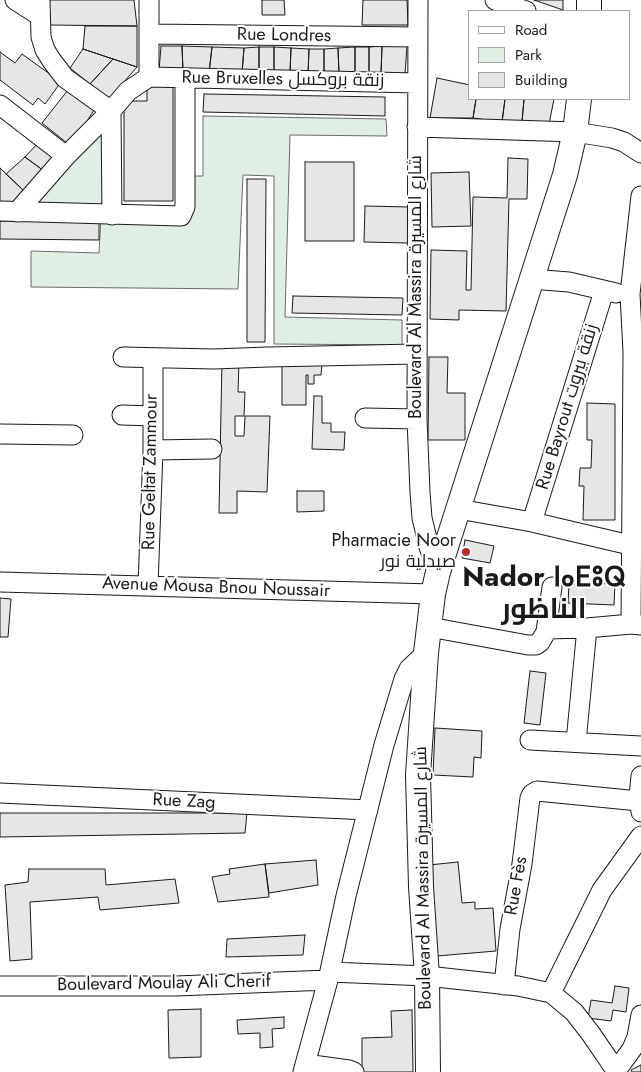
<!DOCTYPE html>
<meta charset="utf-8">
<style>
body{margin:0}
#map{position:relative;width:641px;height:1072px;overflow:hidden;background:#fff;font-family:Jost,sans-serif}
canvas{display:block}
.legend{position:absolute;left:468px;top:10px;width:162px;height:90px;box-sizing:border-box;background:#fff;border:1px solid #a3a3a3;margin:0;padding:6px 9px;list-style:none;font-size:15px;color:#1a1a1a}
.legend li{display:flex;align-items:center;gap:10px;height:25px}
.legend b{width:25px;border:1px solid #a3a3a3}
</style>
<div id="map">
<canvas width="641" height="1072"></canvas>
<ul class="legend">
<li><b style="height:6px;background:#fff"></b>Road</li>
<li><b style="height:14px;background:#e0efe3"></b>Park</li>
<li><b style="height:14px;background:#e6e6e6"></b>Building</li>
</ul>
</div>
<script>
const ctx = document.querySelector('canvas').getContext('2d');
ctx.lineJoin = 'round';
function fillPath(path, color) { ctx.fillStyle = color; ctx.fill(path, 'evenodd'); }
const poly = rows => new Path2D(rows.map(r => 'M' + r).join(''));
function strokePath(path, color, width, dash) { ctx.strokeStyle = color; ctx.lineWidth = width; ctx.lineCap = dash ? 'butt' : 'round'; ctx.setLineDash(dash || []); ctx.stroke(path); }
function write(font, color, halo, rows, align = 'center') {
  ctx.font = font + ' Jost,Cairo,"Noto Sans Tifinagh",sans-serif'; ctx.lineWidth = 4; ctx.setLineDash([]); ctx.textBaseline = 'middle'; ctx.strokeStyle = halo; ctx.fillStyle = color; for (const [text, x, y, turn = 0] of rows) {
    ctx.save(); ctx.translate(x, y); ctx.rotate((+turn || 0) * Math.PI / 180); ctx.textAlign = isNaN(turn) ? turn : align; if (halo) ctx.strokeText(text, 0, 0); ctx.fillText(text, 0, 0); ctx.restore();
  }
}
const green = poly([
 [203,116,386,119,387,136,290,135,285,317,402,320,402,345,274,344,274,176,243,175,238,289,31,287,31,251,99,253,101,218,187,219,188,176,203,176,203,116],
 [110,124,110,205,33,204,110,124]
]);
const building = poly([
 [49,0,134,0,137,26,48,25,49,0],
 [262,0,284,0,285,15,262,15,262,0],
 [363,0,407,0,408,25,362,25,363,0],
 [534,0,563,0,563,10,534,0],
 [85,26,137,26,137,67,83,49,85,26],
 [161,46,182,46,183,71,159,71,161,46],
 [182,46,212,47,209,73,183,71,182,46],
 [382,46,407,46,405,74,381,74,382,46],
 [382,46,381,74,369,74,369,47,382,46],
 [212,47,244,48,242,73,209,73,212,47],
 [259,47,274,47,274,73,259,73,259,47],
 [259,47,259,73,242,73,244,48,259,47],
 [274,47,291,48,290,73,274,73,274,47],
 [355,47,369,47,369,74,355,73,355,47],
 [355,47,355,73,339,74,338,48,355,47],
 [291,48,309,49,308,74,290,73,291,48],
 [338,48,339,74,324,74,324,49,338,48],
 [83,49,113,59,90,84,70,68,83,49],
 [309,49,324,49,324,74,308,74,309,49],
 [0,52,15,63,22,54,61,82,45,104,38,98,33,105,0,80,0,52],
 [113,59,137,67,109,99,90,84,113,59],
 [437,78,470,85,470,99,476,99,473,118,430,118,437,78],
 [147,81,173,81,173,201,124,201,124,101,147,101,147,81],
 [68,90,94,110,82,129,67,143,42,123,68,90],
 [204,94,385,97,385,116,203,112,204,94],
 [476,99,505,99,502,122,473,118,476,99],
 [505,99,524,99,522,122,502,122,505,99],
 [524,99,554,99,549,124,522,122,524,99],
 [41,140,59,153,44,171,25,157,41,140],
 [25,157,44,171,23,190,6,174,25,157],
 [508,158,528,159,527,199,509,199,506,311,459,310,459,320,430,319,431,250,467,251,466,290,471,290,473,197,507,198,508,158],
 [305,162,354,162,354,241,305,241,305,162],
 [0,168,23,190,13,202,0,204,0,168],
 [469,172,471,226,432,227,431,173,469,172],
 [247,179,266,179,265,342,247,342,247,179],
 [365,206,409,207,408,243,364,242,365,206],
 [0,221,99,222,99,240,0,239,0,221],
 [293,296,403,298,402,315,292,313,293,296],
 [429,357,448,357,447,393,465,393,465,440,428,440,429,357],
 [222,361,239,362,238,392,245,392,244,416,235,416,235,436,244,436,245,416,270,416,267,492,237,491,237,513,219,513,222,361],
 [282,364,322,364,321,375,314,375,314,384,308,384,308,375,306,375,306,405,282,405,282,364],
 [314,396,322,396,322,423,331,423,331,432,345,432,344,450,312,449,314,396],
 [587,403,615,404,615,520,583,520,584,486,579,486,580,468,591,468,592,440,587,440,587,403],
 [297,491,324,491,324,511,297,512,297,491],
 [465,540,494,546,490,563,462,558,465,540],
 [586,583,615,584,614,605,568,603,569,584,586,585,586,583],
 [0,598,11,599,8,637,0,637,0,598],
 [530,671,546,673,540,725,524,723,530,671],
 [435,728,482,731,481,758,474,757,473,777,433,775,435,728],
 [0,813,247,813,245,833,0,837,0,813],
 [316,860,318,885,269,893,265,864,316,860],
 [458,862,462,903,475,902,475,909,493,908,496,951,437,956,429,865,458,862],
 [265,864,269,897,218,902,212,877,230,874,229,869,265,864],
 [29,869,105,869,106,885,175,879,179,903,100,910,98,897,30,902,32,959,10,961,5,885,28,882,29,869],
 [305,935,303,955,226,957,227,939,305,935],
 [615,986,629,988,626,1012,613,1010,611,1021,588,1018,591,1000,612,1003,615,986],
 [201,1009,201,1057,169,1058,168,1010,201,1009],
 [412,1010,413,1072,362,1072,362,1038,392,1037,391,1011,412,1010],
 [284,1017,284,1028,272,1029,273,1047,260,1048,260,1033,238,1034,237,1020,284,1017],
 [641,1065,641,1072,632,1072,631,1070,641,1065]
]);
const minor = poly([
 [15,0,40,16],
 [40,0,41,37,45,50,52,61,65,78,111,111,112,215],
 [149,0,149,77],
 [418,0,417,419,420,492,422,518,429,547,438,572],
 [495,0,526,11],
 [149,34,418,37],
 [0,105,66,156],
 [417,127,575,132,612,138,624,142,641,153],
 [641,196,630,294,633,352,631,624,641,625],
 [0,211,181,216,185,207,185,78],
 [17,212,66,156,111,111,128,91,149,77,417,83],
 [531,279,569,282,616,293],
 [123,357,214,359,268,357,417,354],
 [122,415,153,416],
 [365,418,417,419],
 [0,434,73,435],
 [153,450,212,449],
 [458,509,532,522,630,545],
 [532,522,604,291],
 [0,582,433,594],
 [148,586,153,450,153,358],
 [429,627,528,645,536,645,540,642,546,632,552,587],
 [547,629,587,628,631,624],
 [530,740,641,746],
 [576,742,587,628],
 [641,776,639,797,641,812],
 [0,793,368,810],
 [330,972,427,976,518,986,551,993,574,1012,591,1034,617,1072],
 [504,985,510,929,522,864,530,798,532,794,537,791,639,801],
 [0,986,176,986,328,980],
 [551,993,602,890,641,836],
 [305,1064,349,1070,354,1072],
 [616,1071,632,1049,637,1037,641,1015],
 [303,1072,328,980,346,896,384,745,404,679,409,669,426,653]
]);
const major = poly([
 [589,11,589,0],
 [428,1072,427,976,421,887,418,775,426,653,433,594,438,572,565,175,575,132,579,99]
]);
const markers = [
 [466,552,5,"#c62828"]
];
const streetNames = [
 ["Rue Londres",284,36,1],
 ["Rue Bruxelles زنقة بروكسل",283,80,1],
 ["Boulevard Al Massira شارع المسيرة",417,287,-90],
 ["Rue Bayrout زنقة بيروت",568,407,-73],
 ["Rue Geltat Zammour",151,472,-89],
 ["Avenue Mousa Bnou Noussair",216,588,2],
 ["Rue Zag",184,802,3],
 ["Boulevard Al Massira شارع المسيرة",424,878,-91],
 ["Rue Fès",517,886,-80],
 ["Boulevard Moulay Ali Cherif",164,984,-1]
];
const poiNames = [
 ["Pharmacie Noor",456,542],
 ["صيدلية نور",456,563]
];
const townNames = [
 ["Nador ⵏⴰⴹⵓⵕ",544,579],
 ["الناظور",544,611]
];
fillPath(green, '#e0efe3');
strokePath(green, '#6a6a6a', 1);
fillPath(building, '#e6e6e6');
strokePath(building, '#1a1a1a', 1);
strokePath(minor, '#1a1a1a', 21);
strokePath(major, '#1a1a1a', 26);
strokePath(minor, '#fff', 19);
strokePath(major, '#fff', 24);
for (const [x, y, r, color] of markers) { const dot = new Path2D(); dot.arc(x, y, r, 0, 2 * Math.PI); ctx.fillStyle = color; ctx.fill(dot); strokePath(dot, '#fff', 2); }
write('18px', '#1a1a1a', '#fff', streetNames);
write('18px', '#1a1a1a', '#fff', poiNames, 'right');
write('bold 28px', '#1a1a1a', '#fff', townNames);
</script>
